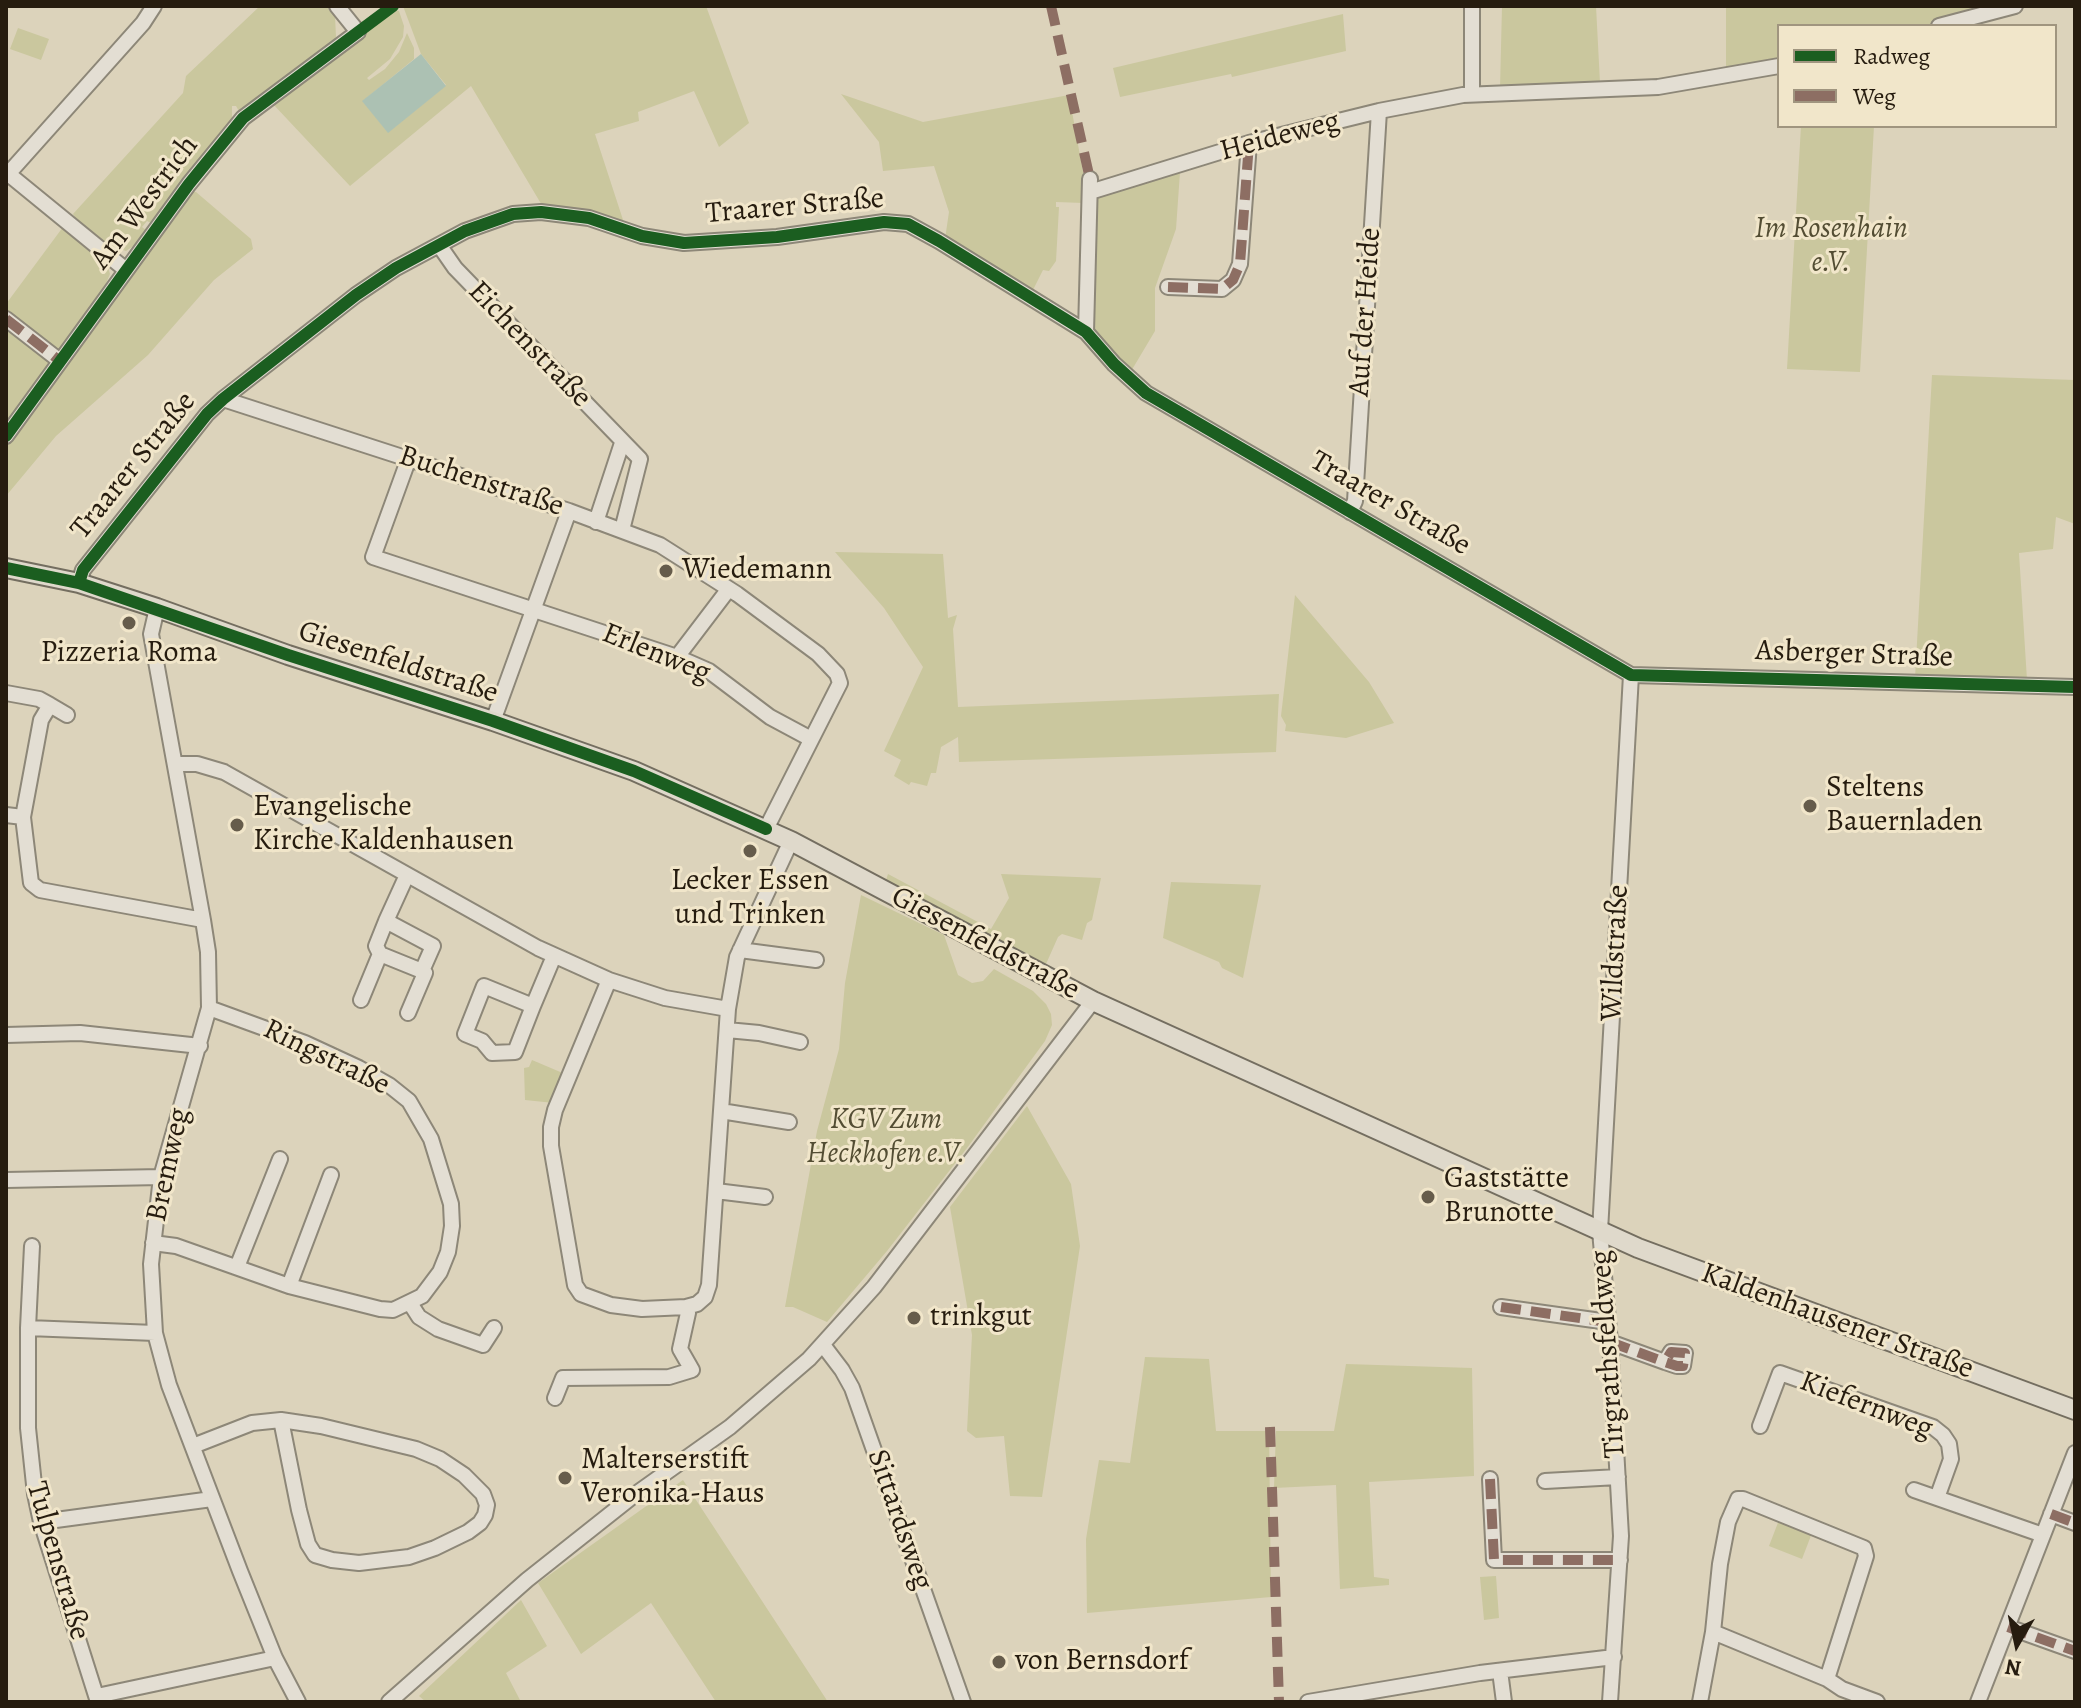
<!DOCTYPE html>
<meta charset="utf-8">
<style>
body{margin:0}
#map{position:relative;width:2081px;height:1708px;overflow:hidden;background:#dcd3bb;font-family:Alegreya,serif}
canvas{display:block}
.frame{position:absolute;inset:0;border:8px solid #261c0f;pointer-events:none}
.legend{position:absolute;left:1777px;top:24px;width:280px;height:104px;box-sizing:border-box;background:#f1e6ca;border:2px solid #a0957f;margin:0;padding:10px 14px;list-style:none;font-size:24px;color:#261c0f}
.legend li{display:flex;align-items:center;gap:16px;height:40px}
.legend b{width:40px;border:2px solid #a0957f}
.north{position:absolute;left:1977px;top:1604px;width:80px;height:80px;-webkit-text-stroke:6px #f1e6ca;paint-order:stroke;rotate:189deg;font-size:22px;font-weight:700;line-height:32px;text-align:center;color:#261c0f}
.north::after{content:'';display:block;margin:auto;width:28px;height:36px;background:#261c0f;clip-path:polygon(50% 0,100% 100%,50% 72%,0 100%)}
</style>
<div id="map">
<canvas width="2081" height="1708"></canvas>
<div class="frame"></div>
<ul class="legend">
<li><b style="height:10px;background:#1b5e20"></b>Radweg</li>
<li><b style="height:10px;background:#8d6e63"></b>Weg</li>
</ul>
<div class="north">N</div>
</div>
<script>
const ctx = document.querySelector('canvas').getContext('2d');
ctx.lineJoin = 'round';
function fillPath(path, color) { ctx.fillStyle = color; ctx.fill(path, 'evenodd'); }
const poly = rows => new Path2D(rows.map(r => 'M' + r).join(''));
function strokePath(path, color, width, dash) { ctx.strokeStyle = color; ctx.lineWidth = width; ctx.lineCap = dash ? 'butt' : 'round'; ctx.setLineDash(dash || []); ctx.stroke(path); }
function write(font, color, halo, rows, align = 'center') {
  ctx.font = font + ' Alegreya,serif'; ctx.lineWidth = 6; ctx.setLineDash([]); ctx.textBaseline = 'middle'; ctx.strokeStyle = halo; ctx.fillStyle = color; for (const [text, x, y, turn = 0] of rows) {
    ctx.save(); ctx.translate(x, y); ctx.rotate((+turn || 0) * Math.PI / 180); ctx.textAlign = isNaN(turn) ? turn : align; if (halo) ctx.strokeText(text, 0, 0); ctx.fillText(text, 0, 0); ctx.restore();
  }
}
const green = poly([
 [260,6,326,6,335,16,336,37,328,47,311,57,245,111,240,113,236,106,232,106,232,120,153,224,147,221,142,227,147,231,138,243,126,251,106,244,79,223,73,214,183,93,186,76],
 [403,6,706,6,749,123,719,147,694,91,638,112,639,121,595,134,625,226,543,207,471,86,350,186,272,103,395,10,399,11,404,26,403,37,390,59,367,78,369,80,385,69,399,52,407,33,414,48,414,59,363,101,388,132,446,85,421,54],
 [1502,6,1596,6,1600,83,1500,89],
 [1726,6,1991,6,1992,9,1924,26,1779,26,1779,63,1726,73],
 [1343,14,1346,51,1232,77,1231,74,1120,97,1113,68],
 [18,28,49,39,41,60,10,49],
 [841,94,923,122,1069,95,1083,172,1084,203,1056,202,1056,207,1059,207,1056,261,1049,271,1043,270,1032,292,945,239,949,212,934,166,883,171,879,142],
 [1801,126,1874,126,1860,372,1787,369],
 [1180,172,1176,229,1155,288,1155,331,1130,373,1091,325,1097,199,1105,193],
 [192,192,196,192,251,239,253,249,214,280,148,355,56,436,6,496,6,443],
 [63,227,106,261,110,274,104,288,57,352,6,312,6,304],
 [6,328,51,362,6,423],
 [1932,375,2075,380,2075,524,2056,517,2053,549,2019,553,2027,680,1915,678],
 [835,552,943,554,948,618,957,615,953,629,958,707,1279,694,1276,752,959,762,958,737,941,747,936,773,931,773,927,786,911,782,909,785,894,776,901,760,884,751,923,667,884,608],
 [1295,595,1369,682,1394,723,1346,738,1285,731,1286,725,1281,716],
 [888,874,991,929,1009,898,1001,874,1101,878,1092,920,1087,923,1082,940,1062,934,1058,937,1046,964,886,880],
 [1171,882,1261,885,1243,978,1222,968,1219,962,1163,938],
 [861,895,944,935,958,975,972,983,983,981,994,969,1033,991,1046,1004,1051,1014,1052,1025,1045,1041,967,1148,887,1251,827,1322,793,1307,785,1307,817,1131,839,1049,845,983],
 [532,1060,565,1074,554,1103,525,1100,524,1068,529,1067],
 [1027,1106,1071,1184,1080,1246,1042,1497,1010,1496,1004,1436,976,1438,967,1431,972,1335,950,1207],
 [1145,1357,1209,1359,1216,1431,1269,1431,1271,1597,1087,1613,1086,1539,1099,1460,1130,1463],
 [1346,1364,1472,1368,1474,1476,1369,1482,1374,1577,1389,1579,1389,1585,1340,1589,1336,1485,1274,1488,1276,1431,1334,1431],
 [683,1480,828,1702,716,1702,651,1603,581,1654,538,1583],
 [1779,1520,1812,1533,1802,1559,1769,1546],
 [1496,1576,1499,1618,1484,1620,1480,1577],
 [521,1600,547,1646,506,1673,521,1702,426,1702,419,1696]
]);
const water = poly([
 [421,54,446,86,388,133,362,101]
]);
const minor = poly([
 [1472,6,1472,94],
 [1939,26,2015,6],
 [6,172,126,270],
 [8,174,143,23,154,6],
 [1090,192,1249,143,1379,111,1463,95,1658,87,1779,66],
 [439,245,455,268,640,459,622,530],
 [1168,287,1222,289,1233,280,1240,264,1249,143],
 [6,319,60,361],
 [1086,332,1090,179],
 [223,399,569,511,660,545,737,594,818,654,837,674,840,683,766,829],
 [6,436,189,184,243,118,358,32,337,6],
 [409,458,373,557,677,657,709,671,770,717,811,739],
 [1350,512,1355,501,1379,111],
 [596,522,622,443],
 [79,583,83,570,207,414,223,399,356,295,396,268,465,231,513,214,541,212,589,218,642,236,684,243,777,237,884,222,908,224,939,241,1086,332,1114,364,1146,393,1631,675,2075,687],
 [157,608,151,634,203,920,208,952,209,1008,161,1177,151,1264,155,1333,169,1385,240,1571,275,1658,298,1702],
 [677,657,728,590],
 [6,693,39,699,50,705,41,720,23,817,31,883,40,890,203,920],
 [50,705,67,715],
 [493,721,569,511],
 [175,764,197,764,224,772,538,948,609,980,665,998,728,1009],
 [6,815,23,817],
 [740,950,816,960],
 [380,954,376,946,386,921],
 [609,980,555,1110,551,1127,551,1146,575,1285,581,1294,611,1305,642,1309,686,1307,697,1304,705,1297,709,1285,728,1009,737,957,791,841],
 [361,1000,380,954,422,971,433,946,386,921,407,875],
 [533,1006,515,1052,492,1053,482,1041,465,1034,484,986,533,1006,554,956],
 [408,1013,425,973,422,971],
 [727,1030,759,1033,800,1042],
 [6,1035,80,1033,200,1046],
 [721,1111,789,1122],
 [6,1180,161,1177],
 [716,1191,765,1197],
 [153,1243,176,1246,289,1286,380,1309,393,1310,422,1296,440,1272,448,1252,452,1226,451,1204,431,1139,409,1101,389,1085,359,1068,305,1043,209,1008],
 [237,1267,280,1159],
 [289,1286,331,1175],
 [410,1303,419,1317,438,1329,483,1345,494,1328],
 [1501,1307,1608,1322],
 [28,1328,32,1246],
 [1610,1342,1665,1362,1677,1366,1683,1366,1685,1353,1671,1352,1665,1362],
 [823,1345,842,1370,852,1388,963,1702],
 [555,1398,563,1378,669,1377,692,1370,680,1349,688,1313,686,1307],
 [1760,1426,1780,1373,1933,1427,1943,1435,1949,1444,1951,1459,1937,1498],
 [193,1446,252,1423,281,1420,321,1426,416,1449,440,1459,464,1475,483,1494,487,1505,485,1515,480,1523,468,1532,435,1548,409,1557,359,1563,332,1560,315,1555,308,1544,299,1510,281,1420],
 [1490,1479,1494,1560,1620,1560],
 [1545,1481,1618,1477],
 [1914,1490,2043,1535],
 [2051,1514,2075,1523],
 [41,1522,212,1499],
 [2008,1627,2075,1651],
 [1713,1632,1827,1679,1842,1689,1877,1702],
 [1500,1671,1504,1702],
 [97,1696,275,1658],
 [98,1702,41,1522,35,1494,28,1428,28,1328,155,1333],
 [389,1702,527,1580,633,1496,730,1427,809,1359,874,1287,1093,1001],
 [1308,1702,1480,1673,1614,1657],
 [1610,1702,1621,1536,1610,1342,1600,1231,1631,675],
 [1700,1702,1713,1632,1720,1564,1728,1522,1738,1499,1743,1499,1864,1548,1866,1556,1827,1679],
 [1978,1702,2075,1453]
]);
const major = poly([
 [6,568,79,583,157,608,288,655,493,721,634,771,791,841,1093,1001,1638,1248,2075,1410]
]);
const quiet = poly([
 [1051,6,1090,179],
 [1168,287,1222,289,1233,280,1240,264,1249,143],
 [6,319,60,361],
 [1501,1307,1608,1322],
 [1610,1342,1665,1362,1677,1366,1683,1366,1685,1353,1671,1352,1665,1362],
 [1270,1427,1279,1702],
 [1490,1479,1494,1560,1620,1560],
 [2051,1514,2075,1523],
 [2008,1627,2075,1651]
]);
const cycleway = poly([
 [6,436,189,184,243,118,393,6],
 [6,568,79,583,288,655,493,721,634,771,766,829],
 [79,583,83,570,207,414,223,399,356,295,396,268,465,231,513,214,541,212,589,218,642,236,684,243,777,237,884,222,908,224,939,241,1086,332,1114,364,1146,393,1631,675,2075,687]
]);
const markers = [
 [666,571,8,"#665c4b"],
 [129,623,8,"#665c4b"],
 [1810,806,8,"#665c4b"],
 [237,825,8,"#665c4b"],
 [750,851,8,"#665c4b"],
 [1428,1197,8,"#665c4b"],
 [914,1318,8,"#665c4b"],
 [565,1478,8,"#665c4b"],
 [999,1662,8,"#665c4b"]
];
const streetNames = [
 ["Heideweg",1280,137,-15],
 ["Am Westrich",145,203,-53],
 ["Traarer Straße",795,207,-5],
 ["Auf der Heide",1366,312,-86],
 ["Eichenstraße",529,345,46],
 ["Traarer Straße",134,466,-51],
 ["Buchenstraße",481,482,18],
 ["Traarer Straße",1390,504,30],
 ["Erlenweg",656,654,22],
 ["Asberger Straße",1854,655,2],
 ["Giesenfeldstraße",398,663,18],
 ["Giesenfeldstraße",985,944,28],
 ["Wildstraße",1616,953,-87],
 ["Ringstraße",326,1058,26],
 ["Bremweg",169,1165,-78],
 ["Kaldenhausener Straße",1837,1322,20],
 ["Tirgrathsfeldweg",1609,1354,-94],
 ["Kiefernweg",1866,1406,21],
 ["Sittardsweg",899,1520,71],
 ["Tulpenstraße",57,1561,74]
];
const parkNames = [
 ["Im Rosenhain",1831,230],
 ["e.V.",1831,264],
 ["KGV Zum",886,1121],
 ["Heckhofen e.V.",886,1155]
];
const poiNames = [
 ["Wiedemann",682,571],
 ["Pizzeria Roma",129,654,"center"],
 ["Steltens",1826,789],
 ["Bauernladen",1826,823],
 ["Evangelische",253,808],
 ["Kirche Kaldenhausen",253,842],
 ["Lecker Essen",750,882,"center"],
 ["und Trinken",750,916,"center"],
 ["Gaststätte",1444,1180],
 ["Brunotte",1444,1214],
 ["trinkgut",930,1318],
 ["Malterserstift",581,1461],
 ["Veronika-Haus",581,1495],
 ["von Bernsdorf",1015,1662]
];
fillPath(green, '#cac79e');
fillPath(water, '#acc1b3');
strokePath(minor, '#8d8778', 18);
strokePath(major, '#746e60', 22);
strokePath(minor, '#e3ded3', 14);
strokePath(major, '#dfd9cb', 18);
strokePath(quiet, '#8d6e63', 10, [20, 10]);
strokePath(cycleway, '#1b5e20', 12);
for (const [x, y, r, color] of markers) { const dot = new Path2D(); dot.arc(x, y, r, 0, 2 * Math.PI); ctx.fillStyle = color; ctx.fill(dot); strokePath(dot, '#f1e6ca', 3); }
write('30px', '#261c0f', '#f1e6ca', streetNames);
write('italic 30px', '#534d33', '#f1e6ca', parkNames);
write('30px', '#261c0f', '#f1e6ca', poiNames, 'left');
</script>
